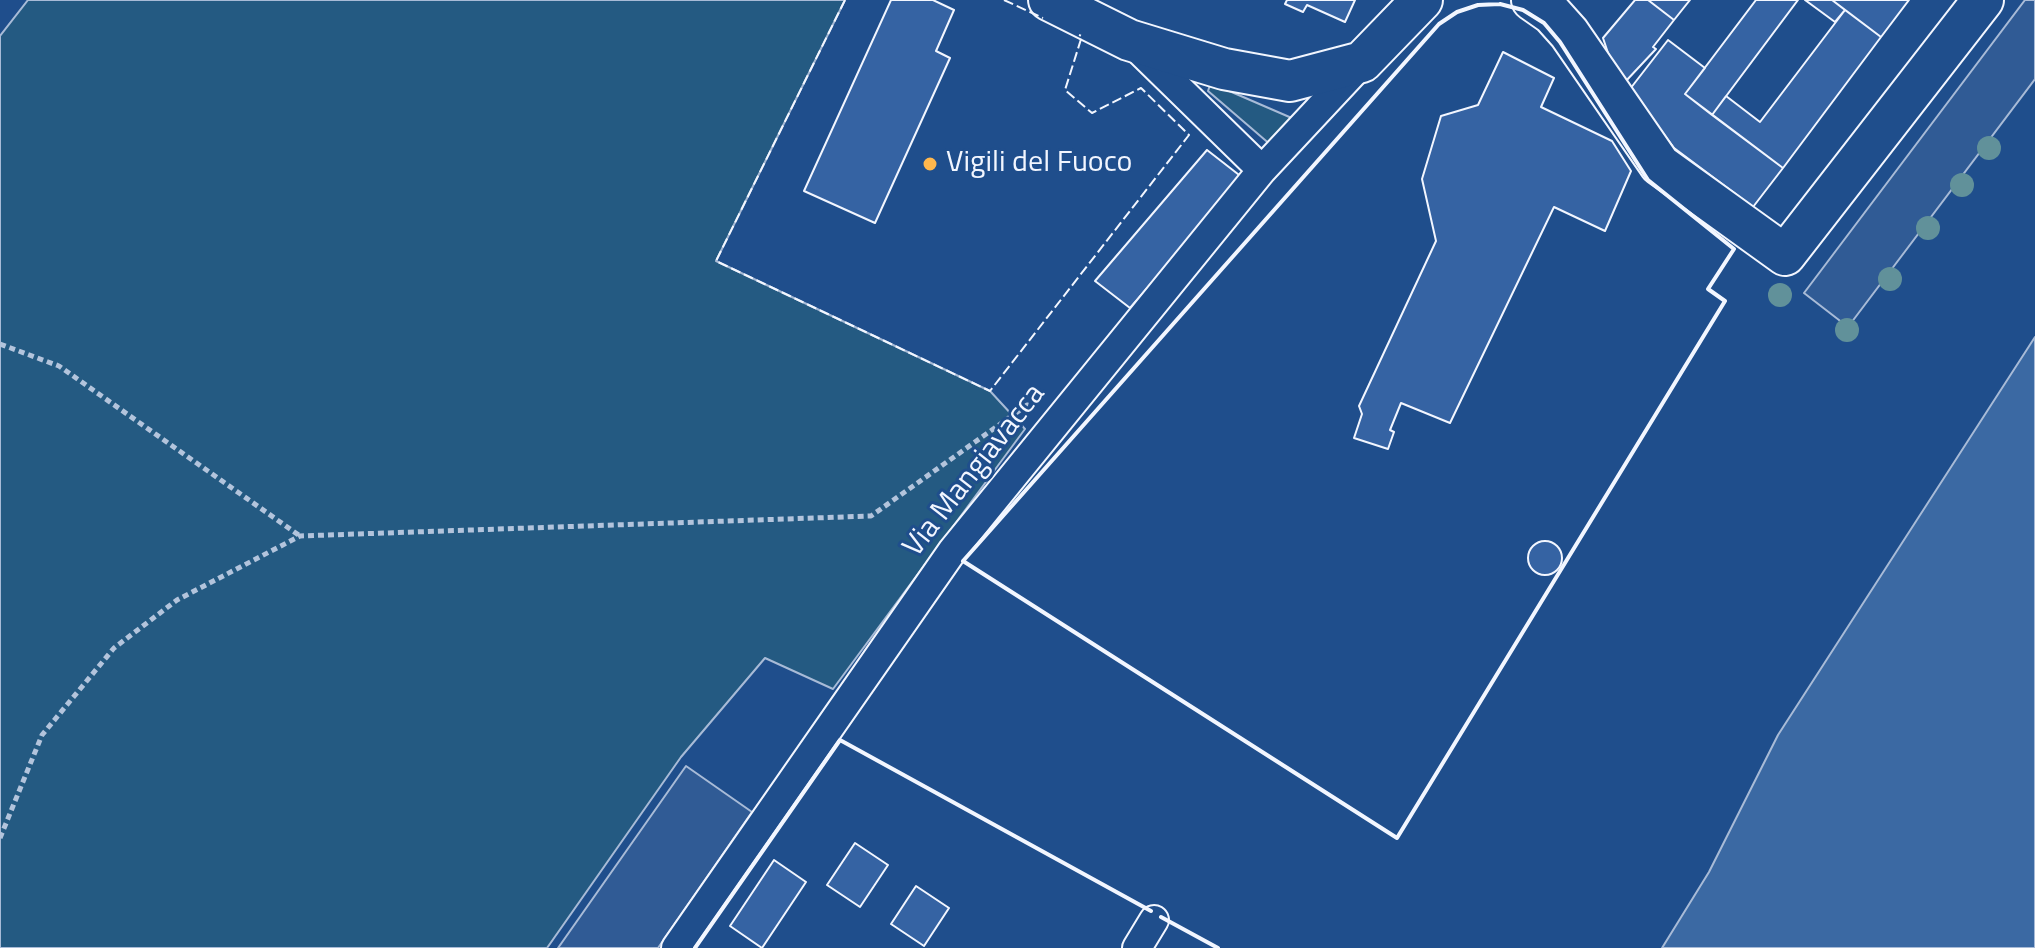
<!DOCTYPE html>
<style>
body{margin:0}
canvas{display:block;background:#1f4e8c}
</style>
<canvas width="2035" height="948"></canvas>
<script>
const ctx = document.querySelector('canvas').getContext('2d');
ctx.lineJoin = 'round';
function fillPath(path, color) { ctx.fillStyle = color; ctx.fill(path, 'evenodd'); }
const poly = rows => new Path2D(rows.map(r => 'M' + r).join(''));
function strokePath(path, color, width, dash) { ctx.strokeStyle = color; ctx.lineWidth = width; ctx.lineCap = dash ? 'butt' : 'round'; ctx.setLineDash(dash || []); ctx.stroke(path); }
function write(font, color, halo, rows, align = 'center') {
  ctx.font = font + ' "Titillium Web",sans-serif'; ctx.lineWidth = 6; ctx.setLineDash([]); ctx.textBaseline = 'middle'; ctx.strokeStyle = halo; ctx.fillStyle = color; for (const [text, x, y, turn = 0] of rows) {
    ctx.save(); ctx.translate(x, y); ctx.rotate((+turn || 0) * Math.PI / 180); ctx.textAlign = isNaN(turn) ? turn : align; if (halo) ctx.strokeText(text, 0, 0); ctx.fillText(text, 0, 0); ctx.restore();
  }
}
const green = poly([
 [28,0,845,0,716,261,990,391,1025,429,833,689,765,658,681,757,547,948,0,948,0,36,28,0],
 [1210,85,1220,87,1294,119,1272,146,1208,91,1210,85]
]);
const parking = poly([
 [2025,0,2035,0,2035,79,1848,327,1804,293,2025,0],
 [686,766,752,812,658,948,558,948,686,766]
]);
const water = poly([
 [2035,337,2035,948,1662,948,1709,872,1778,735,2035,337]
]);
const building = poly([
 [891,0,933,0,954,10,936,51,950,58,875,223,804,191,891,0],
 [1287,0,1355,0,1345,22,1307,5,1303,12,1285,4,1287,0],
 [1635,0,1648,0,1674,20,1653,47,1656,49,1625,82,1610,59,1603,38,1635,0],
 [1648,0,1690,0,1674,20,1648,0],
 [1756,0,1798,0,1712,115,1685,94,1756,0],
 [1805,0,1832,0,1845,10,1835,22,1805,0],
 [1832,0,1909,0,1881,37,1832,0],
 [1845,10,1881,37,1783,168,1712,115,1726,96,1760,122,1845,10],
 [1668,40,1705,68,1685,94,1783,168,1753,207,1674,148,1630,89,1668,40],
 [1503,52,1554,78,1541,107,1612,141,1631,171,1605,231,1554,207,1450,423,1401,403,1390,430,1394,432,1388,449,1354,438,1362,414,1359,406,1436,241,1422,179,1441,116,1478,105,1503,52],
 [1207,150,1243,178,1130,308,1095,281,1207,150],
 '1528 558a17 17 0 1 1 34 0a17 17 0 1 1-34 0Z',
 [855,843,888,865,860,907,827,885,855,843],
 [774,860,806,882,762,948,730,926,774,860],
 [916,886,949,908,924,946,891,924,916,886]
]);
const path = poly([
 [0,344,59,366,300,536],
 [0,838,42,735,114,648,177,600,300,536,871,516,1027,405,1035,407]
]);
const street = poly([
 [1132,43,1262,170],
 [676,948,953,550,1262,170,1362,63],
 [1137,948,1154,920]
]);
const secondary = poly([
 [1049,0,1129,40,1224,69,1290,81,1362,62,1422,0],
 [1532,0,1552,14,1569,33,1660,165,1785,255,1983,0]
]);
const fence = poly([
 [845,0,716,261,990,391,1189,135,1141,88,1092,113,1065,90,1082,36,1079,35],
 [1004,0,1043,18]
]);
const wall = poly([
 [1500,4,1523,10,1544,23,1560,42,1648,180,1734,249,1708,289,1725,301,1397,838,963,561,1439,24,1457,12,1478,5,1500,4],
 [1161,917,1218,948],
 [695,948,840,740,1151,911]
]);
const trees = [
 [1989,148],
 [1962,185],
 [1928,228],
 [1890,279],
 [1780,295],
 [1847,330]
];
const markers = [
 [930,164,8,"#ffb74d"]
];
const poiNames = [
 ["Vigili del Fuoco",946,164]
];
const streetNames = [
 ["Via Mangiavacca",975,471,-52]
];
fillPath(green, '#245a82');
strokePath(green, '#a8bbd7', 2);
fillPath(parking, '#305b95');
strokePath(parking, '#a8bbd7', 2);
fillPath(water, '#3b69a3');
strokePath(water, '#a8bbd7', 2);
fillPath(building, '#3563a3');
strokePath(building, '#f2f6ff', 2);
strokePath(street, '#f2f6ff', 32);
strokePath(secondary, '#f2f6ff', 44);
strokePath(path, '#b3c4dc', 5, [6, 4]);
strokePath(street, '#1f4e8c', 28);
strokePath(secondary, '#1f4e8c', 40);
strokePath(fence, '#f2f6ff', 2, [10, 4]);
strokePath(wall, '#f2f6ff', 4);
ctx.fillStyle = '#61919a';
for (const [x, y] of trees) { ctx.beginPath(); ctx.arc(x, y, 12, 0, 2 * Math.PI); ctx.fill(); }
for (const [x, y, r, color] of markers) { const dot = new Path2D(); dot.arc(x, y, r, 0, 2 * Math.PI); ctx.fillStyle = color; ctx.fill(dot); strokePath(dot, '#1f4e8c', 3); }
write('30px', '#f2f6ff', '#1f4e8c', poiNames, 'left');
write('30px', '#f2f6ff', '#1f4e8c', streetNames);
</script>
